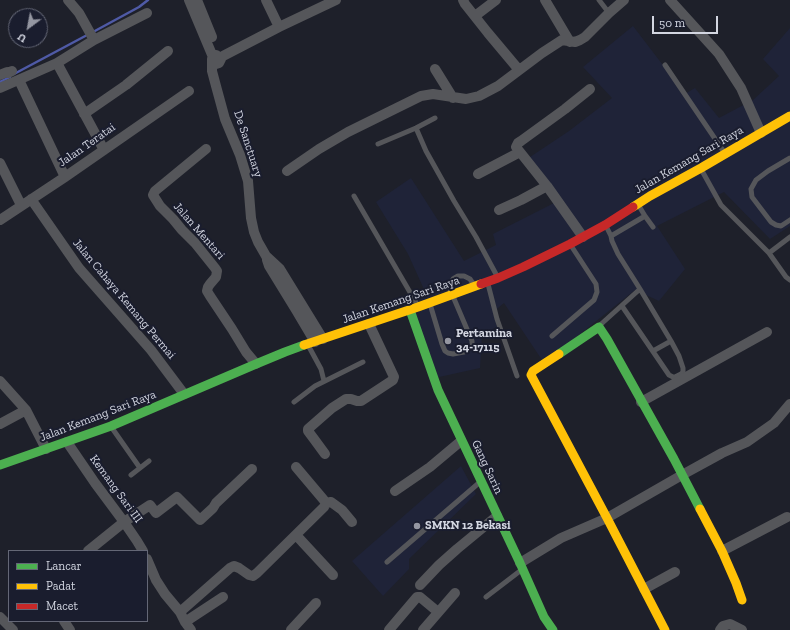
<!DOCTYPE html>
<style>
body{margin:0}
#map{position:relative;width:790px;height:630px;overflow:hidden;background:#1e202a;font-family:"Zilla Slab",serif}
canvas{display:block}
.legend{position:absolute;left:8px;top:550px;width:140px;height:72px;box-sizing:border-box;background:#1a1d2e;border:1px solid #646776;margin:0;padding:5px 7px;list-style:none;font-size:12px;color:#d3d6e1}
.legend li{display:flex;align-items:center;gap:8px;height:20px}
.legend b{width:20px;border:1px solid #646776}
.north{position:absolute;left:8px;top:8px;width:40px;height:40px;box-sizing:border-box;background:#1a1d2e;border:1px solid #646776;border-radius:50%;rotate:212deg;font-size:11px;font-weight:700;line-height:16px;text-align:center;color:#d3d6e1}
.north::after{content:'';display:block;margin:auto;width:14px;height:18px;background:#9496a1;clip-path:polygon(50% 0,100% 100%,50% 72%,0 100%)}
.scale{position:absolute;left:652px;top:16px;width:66px;height:18px;box-sizing:border-box;border:2px solid #d3d6e1;border-top:0;padding-left:5px;font-size:12px;line-height:14px;white-space:nowrap;color:#d3d6e1;-webkit-text-stroke:3px #1a1d2e;paint-order:stroke}
</style>
<div id="map">
<canvas width="790" height="630"></canvas>
<ul class="legend">
<li><b style="height:5px;background:#4caf50"></b>Lancar</li>
<li><b style="height:5px;background:#ffc107"></b>Padat</li>
<li><b style="height:5px;background:#c62828"></b>Macet</li>
</ul>
<div class="north">U</div>
<div class="scale">50 m</div>
</div>
<script>
const ctx = document.querySelector('canvas').getContext('2d');
ctx.lineJoin = 'round';
function fillPath(path, color) { ctx.fillStyle = color; ctx.fill(path, 'evenodd'); }
const poly = rows => new Path2D(rows.map(r => 'M' + r).join(''));
function strokePath(path, color, width, dash) { ctx.strokeStyle = color; ctx.lineWidth = width; ctx.lineCap = dash ? 'butt' : 'round'; ctx.setLineDash(dash || []); ctx.stroke(path); }
function write(font, color, halo, rows, align = 'center') {
  ctx.font = font + ' "Zilla Slab",serif'; ctx.lineWidth = 4; ctx.setLineDash([]); ctx.textBaseline = 'middle'; ctx.strokeStyle = halo; ctx.fillStyle = color; for (const [text, x, y, turn = 0] of rows) {
    ctx.save(); ctx.translate(x, y); ctx.rotate((+turn || 0) * Math.PI / 180); ctx.textAlign = isNaN(turn) ? turn : align; if (halo) ctx.strokeText(text, 0, 0); ctx.fillText(text, 0, 0); ctx.restore();
  }
}
const built = poly([
 [633,26,685,94,695,88,719,118,753,100,779,76,763,59,790,28,790,226,770,239,724,192,657,226,685,269,659,301,635,290,544,363,504,303,493,312,497,327,482,334,480,368,430,379,403,304,427,296,408,254,376,202,411,178,464,261,496,245,493,234,556,202,527,159,569,131,612,98,583,67],
 [461,466,476,494,409,559,409,569,383,596,352,561]
]);
const stream = poly([
 [93,32,139,7,148,0],
 [14,74,89,34],
 [0,82,10,77]
]);
const lane = poly([
 [599,0,609,13],
 [665,65,724,152],
 [416,128,426,151,454,201,476,237,497,276],
 [378,144,416,128,435,118],
 [790,158,768,171,756,180,751,189,752,197,771,222,776,225,781,226,790,220],
 [701,169,721,205,769,253,786,277,790,280],
 [354,196,418,306],
 [645,216,653,227],
 [611,236,645,216,639,206],
 [769,253,790,237],
 [488,284,497,319,517,376],
 [430,304,442,344,445,351,448,353,453,354,464,352,469,349,472,346,472,341,452,294,450,289,450,285,453,279,458,276,464,276,470,279,474,285],
 [622,306,669,375,673,377,675,377,681,374,683,372,683,368,679,356,671,341,640,289],
 [599,326,640,289,618,254,612,241,611,236,606,226],
 [552,336,594,300,597,292,596,284,570,244],
 [308,345,321,369,324,381],
 [653,351,671,341],
 [294,402,315,386,363,362],
 [112,428,140,468],
 [131,475,149,461],
 [387,562,480,482],
 [486,597,520,571]
]);
const street = poly([
 [68,0,79,13,94,40],
 [189,0,213,57],
 [197,0,212,37],
 [266,0,279,27],
 [463,0,465,4,488,33,519,70],
 [545,0,570,42],
 [670,0,719,54,741,88,761,133],
 [475,16,496,0],
 [219,57,223,56,279,27,336,0],
 [213,62,216,64,219,63,221,59,219,57,216,55,213,57,212,59,212,71,216,86,225,119,240,155,248,181,251,218,254,232,258,242,266,256,280,269,323,339],
 [57,63,104,150],
 [435,69,453,98],
 [0,75,7,72,8,73,12,71],
 [19,80,65,177],
 [0,88,57,63,94,40,147,13],
 [84,114,126,85,168,51],
 [206,149,155,191,153,195,160,206,173,219,182,230,195,243,215,268,217,271,216,277,210,284,208,287,207,291,210,296,232,329,246,352,256,364],
 [0,163,21,205],
 [287,171,319,149,348,132,421,96,433,94,466,99,479,96,498,86,542,53,562,40,575,42,580,40,585,37,609,13,624,0],
 [478,174,520,152],
 [31,199,79,268,151,350,184,394],
 [499,210,521,200,547,186],
 [0,220,65,177,189,91],
 [583,237,547,186,520,152,516,147,518,143,521,141,565,109,590,89],
 [267,260,269,266,296,310,315,342],
 [0,381,26,410,46,449],
 [641,402,767,332],
 [0,424,26,410],
 [67,442,95,483,124,522,137,541,143,551],
 [325,454,314,439,308,431,308,429,332,408,346,399,351,399,357,401,361,401,393,380,394,377,369,324],
 [395,491,430,467,461,441],
 [326,503,331,502,342,510,352,522],
 [296,535,333,575],
 [88,551,124,522,150,505,156,513,177,497,200,520,213,508,216,503,252,469],
 [722,551,787,517],
 [147,559,156,580,165,594,180,612,185,622,191,630],
 [520,563,561,538,607,518,682,475,722,453,747,442,774,423,790,404],
 [420,585,439,565,457,549,497,516],
 [644,589,675,572],
 [180,612,230,568,234,566,239,568,249,575,253,576,257,573,324,507,326,503,323,499,296,467],
 [0,617,13,630],
 [64,621,70,630],
 [185,622,223,597],
 [291,630,316,603],
 [389,630,417,597,420,597,438,612],
 [423,630,455,593],
 [720,630,723,626,730,624,742,630]
]);
const fast = poly([
 [410,310,438,390,520,563,544,617,553,630],
 [559,354,599,327,607,339,674,459,700,509],
 [0,465,111,426,256,364,285,352,304,345]
]);
const slow = poly([
 [633,207,650,196,701,168,790,116],
 [304,345,418,307,481,284],
 [559,354,533,371,531,375,607,518,665,630],
 [700,509,722,551,736,583,742,600]
]);
const jam = poly([
 [481,284,498,278,523,267,570,244,605,225,633,207]
]);
const markers = [
 [448,341,4,"#9496a1"],
 [417,526,4,"#9496a1"]
];
const streetNames = [
 ["De Sanctuary",248,144,72],
 ["Jalan Teratai",87,145,-35],
 ["Jalan Kemang Sari Raya",689,160,-30],
 ["Jalan Mentari",199,231,49],
 ["Jalan Cahaya Kemang Permai",124,299,50],
 ["Jalan Kemang Sari Raya",401,300,-19],
 ["Jalan Kemang Sari Raya",98,416,-21],
 ["Gang Sarin",487,467,65],
 ["Kemang Sari III",116,489,54]
];
const poiNames = [
 ["Pertamina",456,334],
 ["34-17115",456,348],
 ["SMKN 12 Bekasi",425,526]
];
fillPath(built, '#1f2338');
strokePath(stream, '#4f5aa6', 2.5);
strokePath(lane, '#55565a', 5);
strokePath(street, '#55565a', 10);
strokePath(fast, '#4caf50', 9);
strokePath(slow, '#ffc107', 9);
strokePath(jam, '#c62828', 9);
for (const [x, y, r, color] of markers) { const dot = new Path2D(); dot.arc(x, y, r, 0, 2 * Math.PI); ctx.fillStyle = color; ctx.fill(dot); strokePath(dot, '#1a1d2e', 1.5); }
write('12px', '#d3d6e1', '#1a1d2e', streetNames);
write('bold 12px', '#d3d6e1', '#1a1d2e', poiNames, 'left');
</script>
